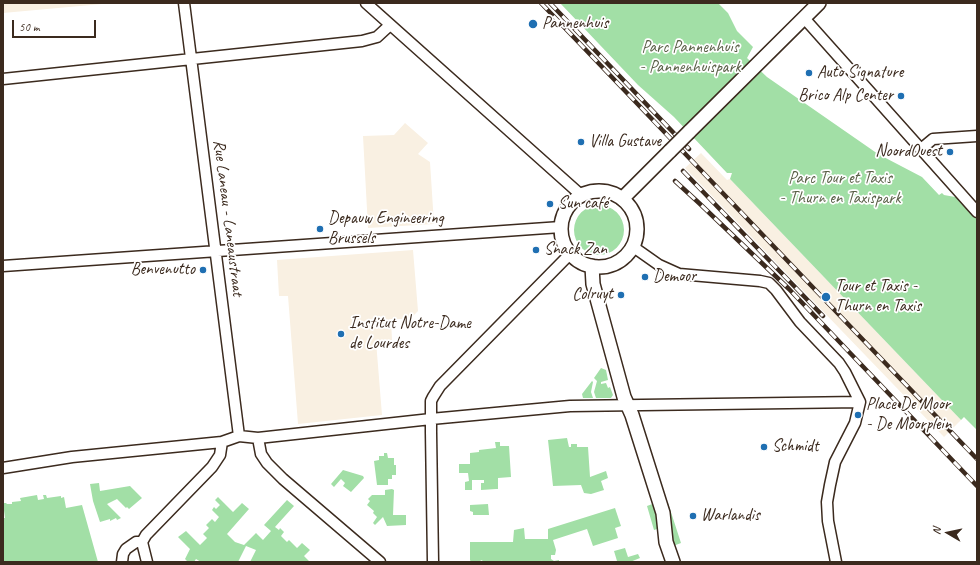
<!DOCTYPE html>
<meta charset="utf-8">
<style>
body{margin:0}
#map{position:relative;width:980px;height:565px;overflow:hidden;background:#fff;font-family:Caveat,sans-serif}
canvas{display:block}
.frame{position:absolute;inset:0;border:4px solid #3b2a1e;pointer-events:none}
.north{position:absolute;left:928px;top:513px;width:40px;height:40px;-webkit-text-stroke:3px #fff;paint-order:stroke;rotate:279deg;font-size:11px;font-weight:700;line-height:16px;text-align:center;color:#3b2a1e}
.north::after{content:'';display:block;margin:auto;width:14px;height:18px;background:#3b2a1e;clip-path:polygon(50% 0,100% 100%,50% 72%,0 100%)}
.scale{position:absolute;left:12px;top:20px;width:84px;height:18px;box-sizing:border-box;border:2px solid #3b2a1e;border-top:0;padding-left:5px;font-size:12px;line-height:14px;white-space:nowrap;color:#3b2a1e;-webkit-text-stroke:3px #fff;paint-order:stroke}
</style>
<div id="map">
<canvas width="980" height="565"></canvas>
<div class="frame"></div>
<div class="north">N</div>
<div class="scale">50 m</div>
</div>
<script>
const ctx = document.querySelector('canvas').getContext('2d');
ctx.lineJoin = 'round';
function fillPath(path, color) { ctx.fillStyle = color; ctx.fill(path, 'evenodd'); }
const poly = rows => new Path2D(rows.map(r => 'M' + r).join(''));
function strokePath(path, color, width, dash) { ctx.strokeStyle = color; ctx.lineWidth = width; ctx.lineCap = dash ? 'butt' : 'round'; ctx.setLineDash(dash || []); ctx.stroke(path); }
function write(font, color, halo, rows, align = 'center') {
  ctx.font = font + ' Caveat,sans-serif'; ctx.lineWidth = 3.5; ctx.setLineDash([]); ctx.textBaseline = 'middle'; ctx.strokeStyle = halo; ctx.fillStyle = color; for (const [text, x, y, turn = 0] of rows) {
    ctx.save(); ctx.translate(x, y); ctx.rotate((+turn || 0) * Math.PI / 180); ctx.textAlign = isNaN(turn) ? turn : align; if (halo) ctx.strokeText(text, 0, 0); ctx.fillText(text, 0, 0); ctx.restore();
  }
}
const built = poly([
 [3,3,113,3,3,13],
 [405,123,428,143,418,154,430,162,434,224,368,228,363,136,394,135],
 [701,153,727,180,730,179,961,420,944,437,685,168],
 [413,250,418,311,407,322,403,319,391,319,392,340,376,341,382,415,298,424,288,296,279,296,277,260]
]);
const green = poly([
 [560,3,706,3,707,4,708,3,718,3,728,13,737,31,753,47,747,58,767,77,878,154,922,177,939,195,942,193,944,195,977,201,977,430,964,417,961,420,730,179,732,173,727,173,674,117,638,85],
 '574 230a25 25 0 1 1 50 0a25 25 0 1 1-50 0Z',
 [601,368,606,370,608,380,601,382,601,384,606,383,608,388,610,387,613,395,611,398,596,398,594,392,597,381,594,378],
 [592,381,593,382,591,392,593,398,583,398,582,394],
 [567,438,569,447,571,447,571,444,577,444,577,447,588,447,590,477,606,471,608,478,601,481,604,490,591,494,584,493,581,485,553,486,548,440],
 [495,442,500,442,500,446,509,446,511,477,498,478,498,489,496,489,481,490,481,483,484,483,484,480,472,480,472,490,465,490,465,482,469,481,468,473,459,473,459,464,470,464,470,453,479,452,479,450,496,448],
 [384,453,387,453,388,458,394,458,394,465,396,465,396,475,392,475,392,479,388,479,388,485,377,485,374,461,379,460,379,456,384,456],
 [343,470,363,476,364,478,351,492,343,486,345,483,341,479,334,487,331,484],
 [99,483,100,491,130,486,142,498,129,509,127,507,126,508,117,499,107,504,121,518,117,520,116,518,110,521,110,519,100,522,93,501,90,484],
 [392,489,394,490,393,515,406,515,406,525,387,526,383,517,375,525,373,523,377,517,373,513,374,511,367,505,370,501,368,499,372,495,385,495,385,490],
 [37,495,38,500,44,499,43,495,46,495,47,498,61,496,61,498,64,497,66,508,82,505,98,562,3,562,3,518,5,518,3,503,6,503,7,504,12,504,12,502,21,501,20,498],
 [218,497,233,512,242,503,249,509,227,534,235,542,244,545,256,533,263,540,271,531,264,525,287,500,294,506,275,527,279,530,280,528,284,532,281,536,287,542,289,540,297,548,302,543,310,550,304,556,310,562,254,562,252,561,250,562,256,550,246,546,238,562,201,562,196,559,194,562,188,562,185,559,190,549,178,537,186,531,200,545,207,538,203,534,209,528,206,525,212,519,215,522,219,517,212,510,214,507,216,509,220,505,215,500],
 [655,503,660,528,654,530,647,506],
 [668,503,681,543,673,546,665,504],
 [488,504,489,515,473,515,473,512,470,511,470,505],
 [615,508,621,526,615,528,618,538,593,546,587,529,553,540,556,550,555,555,551,555,551,559,554,561,559,560,559,562,485,562,481,560,480,562,471,562,470,560,470,542,513,542,514,530,524,528,525,539,548,539,548,529],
 [625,548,628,557,638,554,640,558,630,562,615,562,617,561,614,551]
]);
const minor = poly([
 [184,3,239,436],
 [366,3,581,195],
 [804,18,977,212],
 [3,79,362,41,377,37,390,25],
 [921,149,933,139,977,136],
 [632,246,659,265,679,274,760,281,769,283,776,290,800,322,839,363,845,372,860,402,855,423,835,462,830,485,827,502,828,521,836,562],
 [3,266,561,227],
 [258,438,261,454,267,463,283,479,380,562],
 [3,468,72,457,222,442,239,436,258,438,431,419,570,406,860,402],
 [142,542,146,535,212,467,220,455,222,442],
 [142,542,147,562],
 [122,562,123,554,126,549,136,542,142,542],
 [433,562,431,432,431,401,433,397,440,386,570,254]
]);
const tertiary = poly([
 [689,132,819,3],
 '561 229a38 38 0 1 1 76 0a38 38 0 1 1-76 0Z',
 [622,199,670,151],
 [592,266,593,284,624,397,632,415,663,513,666,542,673,562]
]);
const rail = poly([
 [541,3,977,459],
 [550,3,689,149],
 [683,171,823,316],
 [675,181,699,203,789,289,977,486]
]);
const tertiaryBridge = poly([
 [670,151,689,132]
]);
const markers = [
 [533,24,5,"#1f6fb2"],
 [809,73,4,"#1f6fb2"],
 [901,96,4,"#1f6fb2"],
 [581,142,4,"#1f6fb2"],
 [950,152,4,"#1f6fb2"],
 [550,204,4,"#1f6fb2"],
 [320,229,4,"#1f6fb2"],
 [536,250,4,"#1f6fb2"],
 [203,270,4,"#1f6fb2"],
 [645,277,4,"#1f6fb2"],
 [621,295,4,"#1f6fb2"],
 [826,297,5,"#1f6fb2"],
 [341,334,4,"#1f6fb2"],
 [858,415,4,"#1f6fb2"],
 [764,447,4,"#1f6fb2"],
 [693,516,4,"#1f6fb2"]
];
const poiNames = [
 ["Pannenhuis",542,24],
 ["Auto Signature",817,73],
 ["Brico Alp Center",893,96,"right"],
 ["Villa Gustave",589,142],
 ["NoordOuest",942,152,"right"],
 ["Sun café",558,204],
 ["Depauw Engineering",328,219],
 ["Brussels",328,239],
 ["Snack Zan",544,250],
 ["Benvenutto",195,270,"right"],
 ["Demoor",653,277],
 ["Tour et Taxis -",835,287],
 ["Thurn en Taxis",835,307],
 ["Colruyt",613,295,"right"],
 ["Institut Notre-Dame",349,324],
 ["de Lourdes",349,344],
 ["Place De Moor",866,405],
 ["- De Moorplein",866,425],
 ["Schmidt",772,447],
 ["Warlandis",701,516]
];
const parkNames = [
 ["Parc Pannenhuis",690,48],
 ["- Pannenhuispark",690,68],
 ["Parc Tour et Taxis",840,179],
 ["- Thurn en Taxispark",840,199]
];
const streetNames = [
 ["Rue Laneau - Laneaustraat",228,218,83]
];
fillPath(built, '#f9f0e2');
fillPath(green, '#a2dfa6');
strokePath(minor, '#3b2a1e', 13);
strokePath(tertiary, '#3b2a1e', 16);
strokePath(minor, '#fff', 10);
strokePath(tertiary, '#fff', 13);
strokePath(rail, '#3b2a1e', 4.5);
strokePath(rail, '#fff', 3, [9]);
strokePath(tertiaryBridge, '#3b2a1e', 16, []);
strokePath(tertiaryBridge, '#fff', 13);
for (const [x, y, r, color] of markers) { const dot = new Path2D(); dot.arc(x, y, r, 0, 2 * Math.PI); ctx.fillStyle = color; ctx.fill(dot); strokePath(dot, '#fff', 1.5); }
write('17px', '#3b2a1e', '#fff', poiNames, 'left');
write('17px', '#5a6047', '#fff', parkNames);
write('17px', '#3b2a1e', '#fff', streetNames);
</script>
